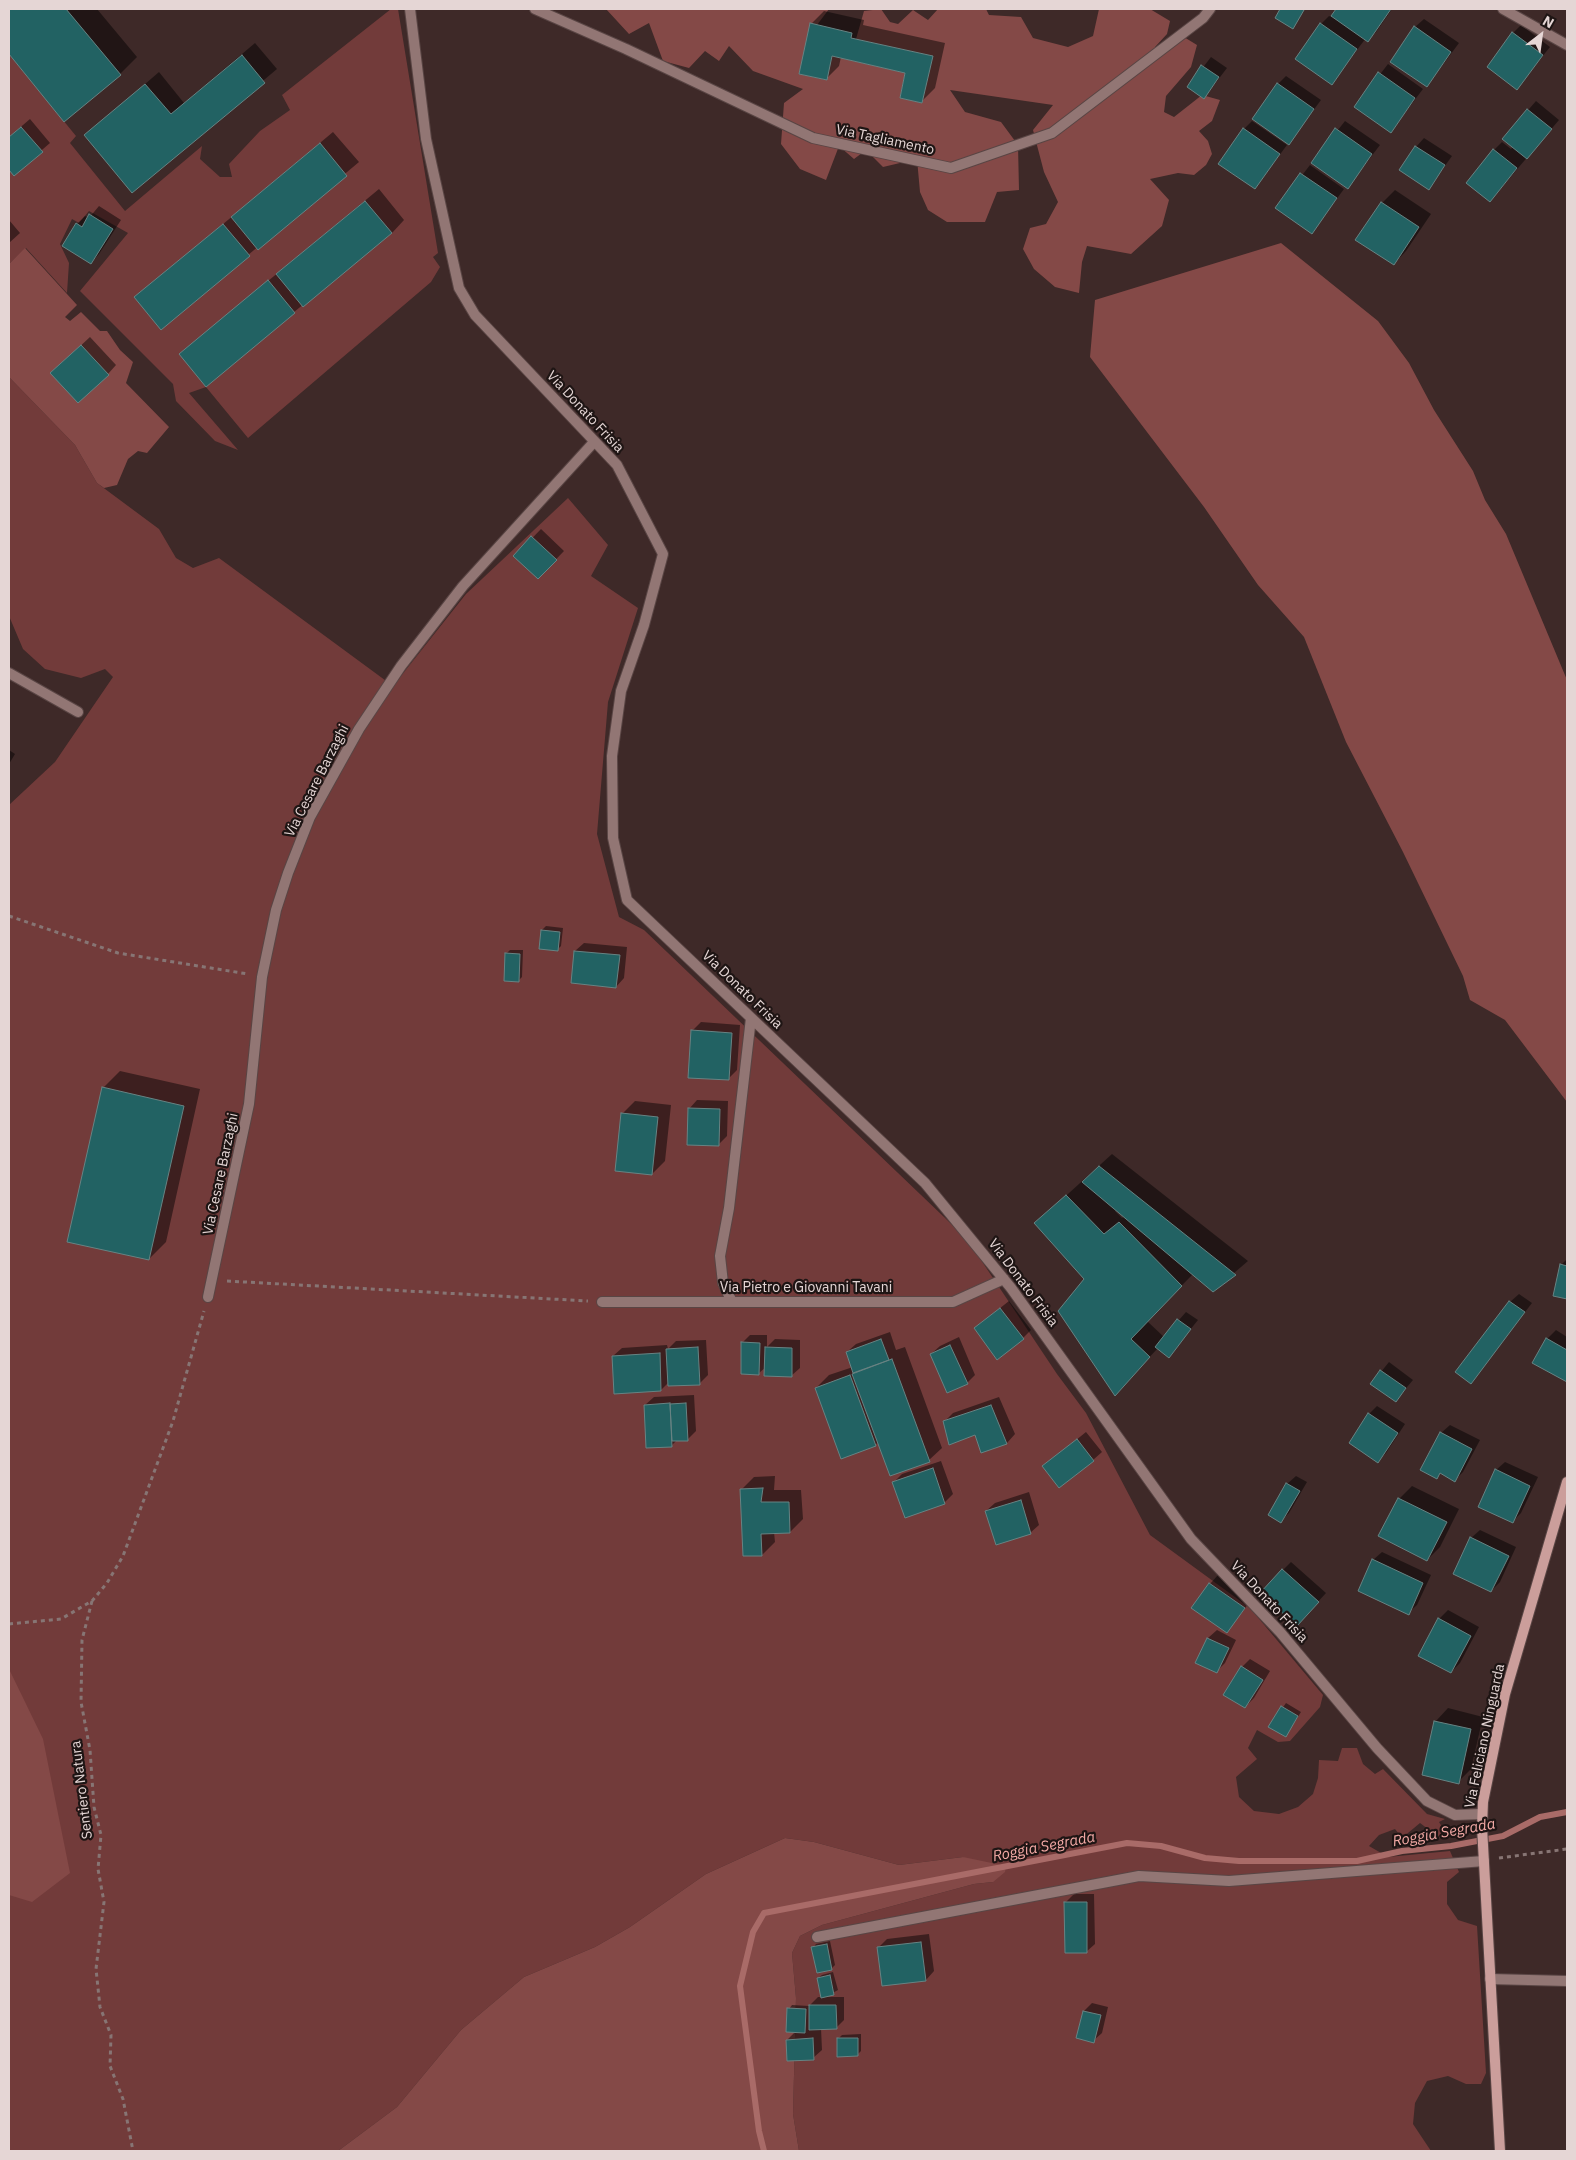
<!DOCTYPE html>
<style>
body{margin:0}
#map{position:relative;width:1576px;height:2160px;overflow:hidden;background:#3e2928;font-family:"IBM Plex Sans",sans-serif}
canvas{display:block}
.frame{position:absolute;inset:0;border:10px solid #e5d6d5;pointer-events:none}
.north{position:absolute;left:1516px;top:10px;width:50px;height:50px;-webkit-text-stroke:4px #1e1514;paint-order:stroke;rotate:30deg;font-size:14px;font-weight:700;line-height:20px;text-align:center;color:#e5d6d5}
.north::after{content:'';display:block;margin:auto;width:18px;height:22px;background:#e5d6d5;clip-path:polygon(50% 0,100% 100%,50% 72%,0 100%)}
</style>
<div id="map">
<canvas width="1576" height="2160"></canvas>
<div class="frame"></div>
<div class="north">N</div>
</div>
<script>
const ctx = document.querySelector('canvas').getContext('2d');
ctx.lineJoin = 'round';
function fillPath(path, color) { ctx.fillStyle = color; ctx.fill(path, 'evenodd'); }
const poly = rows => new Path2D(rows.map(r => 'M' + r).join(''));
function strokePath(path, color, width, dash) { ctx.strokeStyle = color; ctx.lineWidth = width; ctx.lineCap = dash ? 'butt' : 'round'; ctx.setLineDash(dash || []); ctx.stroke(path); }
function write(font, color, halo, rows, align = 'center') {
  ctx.font = font + ' "IBM Plex Sans",sans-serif'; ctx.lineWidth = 4.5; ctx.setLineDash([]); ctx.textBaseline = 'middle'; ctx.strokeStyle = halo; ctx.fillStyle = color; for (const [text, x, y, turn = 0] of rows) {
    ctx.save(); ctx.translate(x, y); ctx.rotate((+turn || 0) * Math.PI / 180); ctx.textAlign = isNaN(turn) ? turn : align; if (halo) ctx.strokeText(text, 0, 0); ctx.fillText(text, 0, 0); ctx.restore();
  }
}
const green = poly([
 [391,9,398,9,438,253,433,257,440,267,431,282,248,438,206,387,189,393,238,450,215,441,176,401,173,384,80,291,128,233,89,211,79,223,72,219,60,244,69,263,67,293,26,248,9,264,9,54,76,136,70,143,125,211,202,146,200,159,220,177,232,177,229,164,260,131,290,110,282,95],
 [9,377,75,445,97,483,159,529,176,558,193,568,219,558,393,686,466,594,568,498,608,545,591,576,638,608,608,702,597,834,619,917,644,930,967,1239,1057,1374,1086,1413,1150,1535,1250,1608,1323,1695,1320,1707,1290,1741,1278,1742,1257,1730,1248,1748,1257,1759,1236,1777,1239,1797,1254,1811,1279,1814,1298,1807,1313,1794,1318,1778,1319,1760,1338,1761,1342,1748,1357,1748,1363,1764,1375,1774,1383,1769,1427,1814,1445,1819,1439,1822,1446,1833,1440,1838,1420,1823,1402,1838,1395,1829,1379,1835,1369,1846,1388,1857,1450,1851,1459,1872,1447,1882,1447,1904,1458,1920,1477,1926,1486,2073,1481,2084,1466,2084,1448,2076,1427,2081,1415,2103,1413,2124,1431,2151,799,2151,793,2114,796,1998,792,1953,800,1936,822,1925,974,1884,993,1882,963,1857,899,1865,814,1842,785,1838,706,1874,630,1927,595,1947,524,1977,461,2030,397,2107,338,2151,9,2151,9,805,55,762,113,677,105,669,81,678,45,669,23,649,9,616]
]);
const forest = poly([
 [606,9,829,9,817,25,799,74,826,80,832,56,905,73,900,98,922,103,933,56,856,39,864,11,881,9,890,22,898,24,913,10,928,20,938,9,986,9,989,15,1021,17,1033,38,1068,47,1093,36,1099,9,1150,9,1170,21,1167,34,1155,47,1168,50,1179,34,1197,45,1191,67,1166,96,1164,112,1174,117,1202,95,1220,100,1212,121,1199,131,1208,141,1212,154,1206,165,1194,175,1178,173,1150,179,1169,200,1162,226,1131,254,1087,246,1082,262,1079,293,1055,287,1034,269,1023,249,1030,228,1046,224,1058,202,1044,172,1033,130,1053,105,950,90,965,112,1001,122,1018,145,1019,190,997,192,985,222,947,222,928,210,920,192,917,159,883,167,866,150,854,159,839,146,826,180,800,169,781,144,784,103,803,89,753,71,729,46,719,61,705,51,689,68,663,61,649,23,629,34],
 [1281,243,1378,321,1409,363,1434,410,1473,471,1485,500,1506,534,1567,680,1567,1102,1505,1020,1470,1000,1463,976,1403,852,1346,742,1304,637,1258,585,1204,507,1090,357,1095,300],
 [25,248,77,305,65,317,70,321,81,312,100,331,107,331,120,350,133,362,126,383,169,427,147,453,138,451,128,459,117,485,104,488,97,483,75,445,9,377,9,264],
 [9,1669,43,1739,70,1873,32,1902,9,1895],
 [785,1838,814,1842,899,1865,963,1857,1006,1866,1005,1872,993,1882,974,1884,822,1925,800,1936,792,1953,796,1998,793,2114,799,2151,338,2151,397,2107,461,2030,524,1977,595,1947,630,1927,706,1874]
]);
const shadow = poly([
 [9,9,97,9,137,57,120,74,64,120,9,52],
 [1338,9,1392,9,1376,32,1368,40,1366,38,1332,83,1321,24,1329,16,1332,17],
 [824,11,864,20,863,25,945,43,935,88,922,101,907,72,841,57,839,66,826,79,811,24],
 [1424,19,1459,43,1427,86,1415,27],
 [1521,25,1550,47,1517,88,1513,33],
 [255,43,277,69,132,191,86,135,159,72,184,103],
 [1211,57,1227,68,1204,98,1188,87],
 [1388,64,1423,89,1391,131,1355,107],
 [1286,76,1321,100,1289,143,1278,84],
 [1536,101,1559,120,1490,201,1494,150,1502,142,1511,149,1513,147,1503,139],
 [30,119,50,143,14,174,9,168,9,137],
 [1252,121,1287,145,1255,188,1244,129],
 [1345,121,1380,145,1348,187,1312,163],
 [333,132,359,162,161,328,136,297],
 [1424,138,1452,156,1429,188,1416,147],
 [1310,165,1344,189,1312,232,1277,208],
 [379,189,404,220,392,233,294,312,180,354],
 [1395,190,1431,214,1406,251,1394,264,1382,203],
 [99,206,121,220,99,254,91,263,77,224,85,216,89,218],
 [9,220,20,233,9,243],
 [90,337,116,365,108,374,60,365],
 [541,529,564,551,538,578,515,556],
 [9,750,15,754,9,764],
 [546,926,563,928,561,946,557,950,542,930],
 [584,943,627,947,624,978,616,987,575,951],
 [510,950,523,950,522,977,518,981,506,954],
 [701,1022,740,1025,737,1070,728,1079,692,1031],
 [120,1071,200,1089,166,1242,149,1259,103,1088],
 [697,1100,728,1101,727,1136,718,1145,689,1109],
 [635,1101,671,1105,665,1161,652,1174,622,1114],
 [1112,1154,1248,1261,1213,1291,1193,1274,1147,1321,1164,1337,1186,1312,1198,1320,1169,1356,1158,1348,1115,1394,1086,1279,1036,1223],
 [1116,1210,1125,1216,1122,1218,1115,1211],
 [1567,1259,1567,1297,1554,1295,1561,1265],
 [1519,1294,1532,1303,1471,1382,1510,1302],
 [1009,1301,1031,1330,1023,1338,975,1328],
 [1556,1330,1567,1337,1567,1381,1534,1362,1547,1339],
 [890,1332,896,1350,905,1347,942,1448,929,1460,891,1475,879,1442,875,1445,816,1388,829,1375,853,1367,847,1352,856,1344],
 [750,1335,767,1335,767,1347,775,1339,800,1340,800,1368,791,1376,766,1367,759,1373,742,1343],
 [959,1337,975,1375,967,1383,931,1354,940,1346],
 [706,1340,708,1375,700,1383,669,1382,661,1390,613,1356,622,1348,667,1345,668,1349,676,1341],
 [1389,1362,1413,1380,1396,1400,1372,1383],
 [694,1395,696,1431,688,1439,677,1440,671,1446,645,1405,654,1397],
 [999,1397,1015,1434,1007,1443,982,1451,976,1433,944,1422,953,1413],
 [1377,1406,1405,1424,1386,1453,1378,1461,1369,1414],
 [1450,1425,1480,1440,1463,1472,1455,1480,1441,1473,1437,1477,1441,1433],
 [1086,1432,1102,1452,1093,1460,1044,1466],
 [941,1461,953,1494,944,1503,894,1482,902,1474],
 [1505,1462,1538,1477,1521,1513,1512,1522,1496,1470],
 [775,1476,774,1490,801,1490,803,1519,790,1532,774,1532,775,1542,762,1555,741,1490,754,1477],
 [1296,1476,1307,1482,1289,1513,1281,1521,1287,1484],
 [1412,1486,1459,1509,1440,1547,1427,1560,1399,1499],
 [1029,1492,1039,1525,1030,1533,986,1511,995,1503],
 [1480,1530,1516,1547,1500,1582,1491,1591,1471,1538],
 [1382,1552,1431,1575,1417,1605,1408,1613,1373,1560],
 [1291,1562,1326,1593,1305,1616,1283,1570],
 [1218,1575,1252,1599,1227,1632,1210,1584],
 [1448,1610,1479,1627,1460,1663,1451,1672,1439,1619],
 [1217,1630,1236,1640,1225,1663,1217,1671,1197,1662,1208,1638],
 [1250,1659,1270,1671,1254,1698,1245,1707,1242,1667],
 [1286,1703,1301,1712,1286,1735,1270,1726],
 [1448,1708,1483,1717,1471,1769,1458,1782,1436,1721],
 [1074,1894,1094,1894,1095,1944,1086,1952,1066,1902],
 [929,1934,934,1971,926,1980,879,1947,887,1939],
 [830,1941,835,1965,831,1969,813,1948,816,1944],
 [833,1972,838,1990,825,1997,844,1997,844,2020,836,2028,821,2028,822,2050,813,2058,787,2040,796,2031,789,2009,792,2005,809,2006,818,1997,822,1997,818,1978,822,1975],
 [1092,2003,1108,2007,1102,2033,1093,2041,1084,2011],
 [861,2034,861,2051,857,2055,838,2039,842,2035]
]);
const stream = poly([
 [764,2151,759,2131,740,1986,753,1932,764,1913,1127,1843,1161,1846,1205,1858,1239,1861,1357,1861,1402,1851,1451,1846,1503,1836,1540,1817,1567,1812]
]);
const building = poly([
 [9,9,66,9,121,75,64,122,9,54,9,9],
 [1280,9,1302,9,1304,10,1293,29,1275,18,1280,9],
 [1336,9,1391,9,1368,42,1331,16,1336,9],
 [810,23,852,33,851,38,933,56,922,103,900,98,905,73,832,56,827,80,799,74,810,23],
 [1320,23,1357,49,1332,85,1295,59,1320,23],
 [1414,26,1451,52,1427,87,1390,62,1414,26],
 [1512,32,1543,55,1517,90,1487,67,1512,32],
 [242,55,265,83,132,193,84,135,145,84,171,114,242,55],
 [1201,65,1219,77,1204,99,1187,87,1201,65],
 [1378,72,1415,98,1391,133,1354,107,1378,72],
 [1277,83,1314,109,1289,145,1252,119,1277,83],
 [1527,109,1552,129,1527,159,1502,139,1527,109],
 [21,127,43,152,14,176,9,170,9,137,21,127],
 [1243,128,1280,154,1255,189,1218,164,1243,128],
 [1335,128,1372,154,1348,189,1311,163,1335,128],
 [320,143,347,176,258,250,231,217,320,143],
 [1415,146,1445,165,1429,190,1399,170,1415,146],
 [1493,149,1517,168,1490,202,1466,183,1493,149],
 [1300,173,1337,198,1312,234,1275,208,1300,173],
 [365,201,392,233,303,307,276,274,365,201],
 [1381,202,1419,227,1394,265,1355,240,1381,202],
 [89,214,113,229,91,264,62,246,76,223,82,227,89,214],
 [223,224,250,256,161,330,134,297,223,224],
 [268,280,295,313,206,387,179,354,268,280],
 [81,345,109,375,78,403,50,373,81,345],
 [531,536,557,560,538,579,513,556,531,536],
 [541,930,560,932,558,951,539,949,541,930],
 [574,951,620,955,616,988,571,983,574,951],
 [505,953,520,954,519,982,504,981,505,953],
 [691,1030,732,1033,729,1080,688,1078,691,1030],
 [102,1087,184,1106,149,1260,67,1242,102,1087],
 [688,1108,720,1109,719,1146,687,1145,688,1108],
 [621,1113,658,1117,652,1175,615,1171,621,1113],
 [1099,1166,1236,1275,1213,1292,1082,1182,1099,1166],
 [1066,1195,1104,1234,1119,1222,1182,1286,1131,1339,1150,1357,1115,1396,1058,1311,1084,1279,1034,1223,1066,1195],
 [1560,1264,1567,1266,1567,1299,1553,1296,1560,1264],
 [1509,1301,1525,1312,1471,1384,1455,1372,1509,1301],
 [1000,1308,1024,1339,997,1360,974,1328,1000,1308],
 [1177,1319,1191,1329,1169,1358,1155,1347,1177,1319],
 [1546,1338,1567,1350,1567,1382,1532,1363,1546,1338],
 [881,1339,889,1360,853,1373,846,1352,881,1339],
 [741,1342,760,1343,759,1375,741,1374,741,1342],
 [950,1345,968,1384,947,1393,930,1354,950,1345],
 [698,1347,700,1385,668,1386,666,1349,698,1347],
 [765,1347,792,1348,792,1377,764,1376,765,1347],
 [660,1353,661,1391,614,1394,612,1356,660,1353],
 [892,1359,930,1462,890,1476,852,1374,892,1359],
 [1380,1370,1406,1388,1396,1402,1370,1384,1380,1370],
 [850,1375,876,1446,841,1459,815,1388,850,1375],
 [670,1403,672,1447,646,1448,644,1405,670,1403],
 [686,1403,688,1441,672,1441,670,1404,686,1403],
 [991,1405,1007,1444,981,1453,975,1435,949,1445,943,1421,991,1405],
 [1368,1413,1398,1433,1378,1463,1349,1443,1368,1413],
 [1440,1432,1472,1449,1455,1482,1440,1473,1437,1479,1420,1470,1440,1432],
 [1077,1439,1094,1461,1059,1488,1042,1466,1077,1439],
 [933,1468,945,1504,905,1518,892,1482,933,1468],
 [1495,1469,1530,1486,1513,1523,1478,1507,1495,1469],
 [1286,1483,1300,1491,1281,1523,1268,1515,1286,1483],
 [763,1488,761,1502,789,1502,790,1533,761,1534,762,1556,743,1556,740,1489,763,1488],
 [1398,1498,1447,1522,1427,1561,1378,1536,1398,1498],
 [1021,1500,1031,1534,996,1545,985,1511,1021,1500],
 [1470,1537,1509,1556,1491,1592,1453,1574,1470,1537],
 [1372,1559,1423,1583,1409,1615,1358,1591,1372,1559],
 [1282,1569,1319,1602,1297,1626,1260,1593,1282,1569],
 [1209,1583,1245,1608,1227,1633,1191,1608,1209,1583],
 [1438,1618,1471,1636,1451,1673,1418,1656,1438,1618],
 [1207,1638,1229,1648,1217,1673,1195,1663,1207,1638],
 [1241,1666,1263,1680,1245,1708,1223,1695,1241,1666],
 [1281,1706,1298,1716,1286,1737,1268,1727,1281,1706],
 [1434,1721,1471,1729,1459,1784,1422,1775,1434,1721],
 [1064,1902,1087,1902,1087,1953,1065,1953,1064,1902],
 [921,1942,926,1981,882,1986,877,1947,921,1942],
 [827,1944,832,1970,817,1973,811,1947,827,1944],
 [830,1975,834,1995,821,1998,817,1978,830,1975],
 [809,2005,836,2005,837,2029,809,2030,809,2005],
 [787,2008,806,2009,805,2033,786,2032,787,2008],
 [1083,2011,1101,2015,1094,2043,1076,2038,1083,2011],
 [813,2038,814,2060,787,2061,786,2040,813,2038],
 [837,2038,858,2038,858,2056,837,2057,837,2038]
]);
const path = poly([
 [9,916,118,953,248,974],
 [227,1281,588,1301],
 [92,1601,82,1640,81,1702,90,1750,94,1807,101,1835,98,1869,104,1902,96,1969,100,2007,111,2035,110,2066,123,2099,133,2151],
 [9,1624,61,1619,92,1601,107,1583,123,1556,173,1421,204,1311],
 [1499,1858,1567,1849]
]);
const street = poly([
 [410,9,426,139,459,288,475,315,617,465,663,554,644,625,621,691,612,756,613,838,627,900,925,1183,1011,1288,1191,1539,1280,1632,1377,1748,1427,1801,1455,1815,1482,1814],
 [535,9,626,49,813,138,951,168,1052,133,1203,18,1210,9],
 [1503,9,1567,45],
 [9,673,78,712],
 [208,1297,249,1104,262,977,276,910,288,873,310,817,359,729,401,666,463,586,594,442],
 [602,1302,953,1302,1004,1279],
 [732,1302,723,1283,720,1256,729,1208,751,1018],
 [817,1937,1139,1876,1229,1881,1484,1861],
 [1490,1979,1567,1981]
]);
const secondary = poly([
 [1500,2151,1482,1827,1483,1802,1505,1694,1567,1482]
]);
const streetNames = [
 ["Via Tagliamento",885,140,12],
 ["Via Donato Frisia",585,412,47],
 ["Via Cesare Barzaghi",317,781,-63],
 ["Via Donato Frisia",742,990,44],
 ["Via Cesare Barzaghi",221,1174,-78],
 ["Via Donato Frisia",1023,1283,53],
 ["Via Pietro e Giovanni Tavani",806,1288],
 ["Via Donato Frisia",1269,1602,47],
 ["Via Feliciano Ninguarda",1485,1736,-78],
 ["Sentiero Natura",82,1790,-97]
];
const waterNames = [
 ["Roggia Segrada",1444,1833,-10],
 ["Roggia Segrada",1044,1847,-11]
];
fillPath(green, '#723b3a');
fillPath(forest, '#844947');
fillPath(shadow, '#0007');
strokePath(stream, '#a96b68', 6);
fillPath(building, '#226263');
strokePath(building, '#678383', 1);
strokePath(street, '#594544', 12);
strokePath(secondary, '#594544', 12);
strokePath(path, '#877574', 3, [4, 4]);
strokePath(street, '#927674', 10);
strokePath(secondary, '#cb9e9b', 10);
write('14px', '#e5d6d5', '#1e1514', streetNames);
write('italic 15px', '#f4aaa6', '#1e1514', waterNames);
</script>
